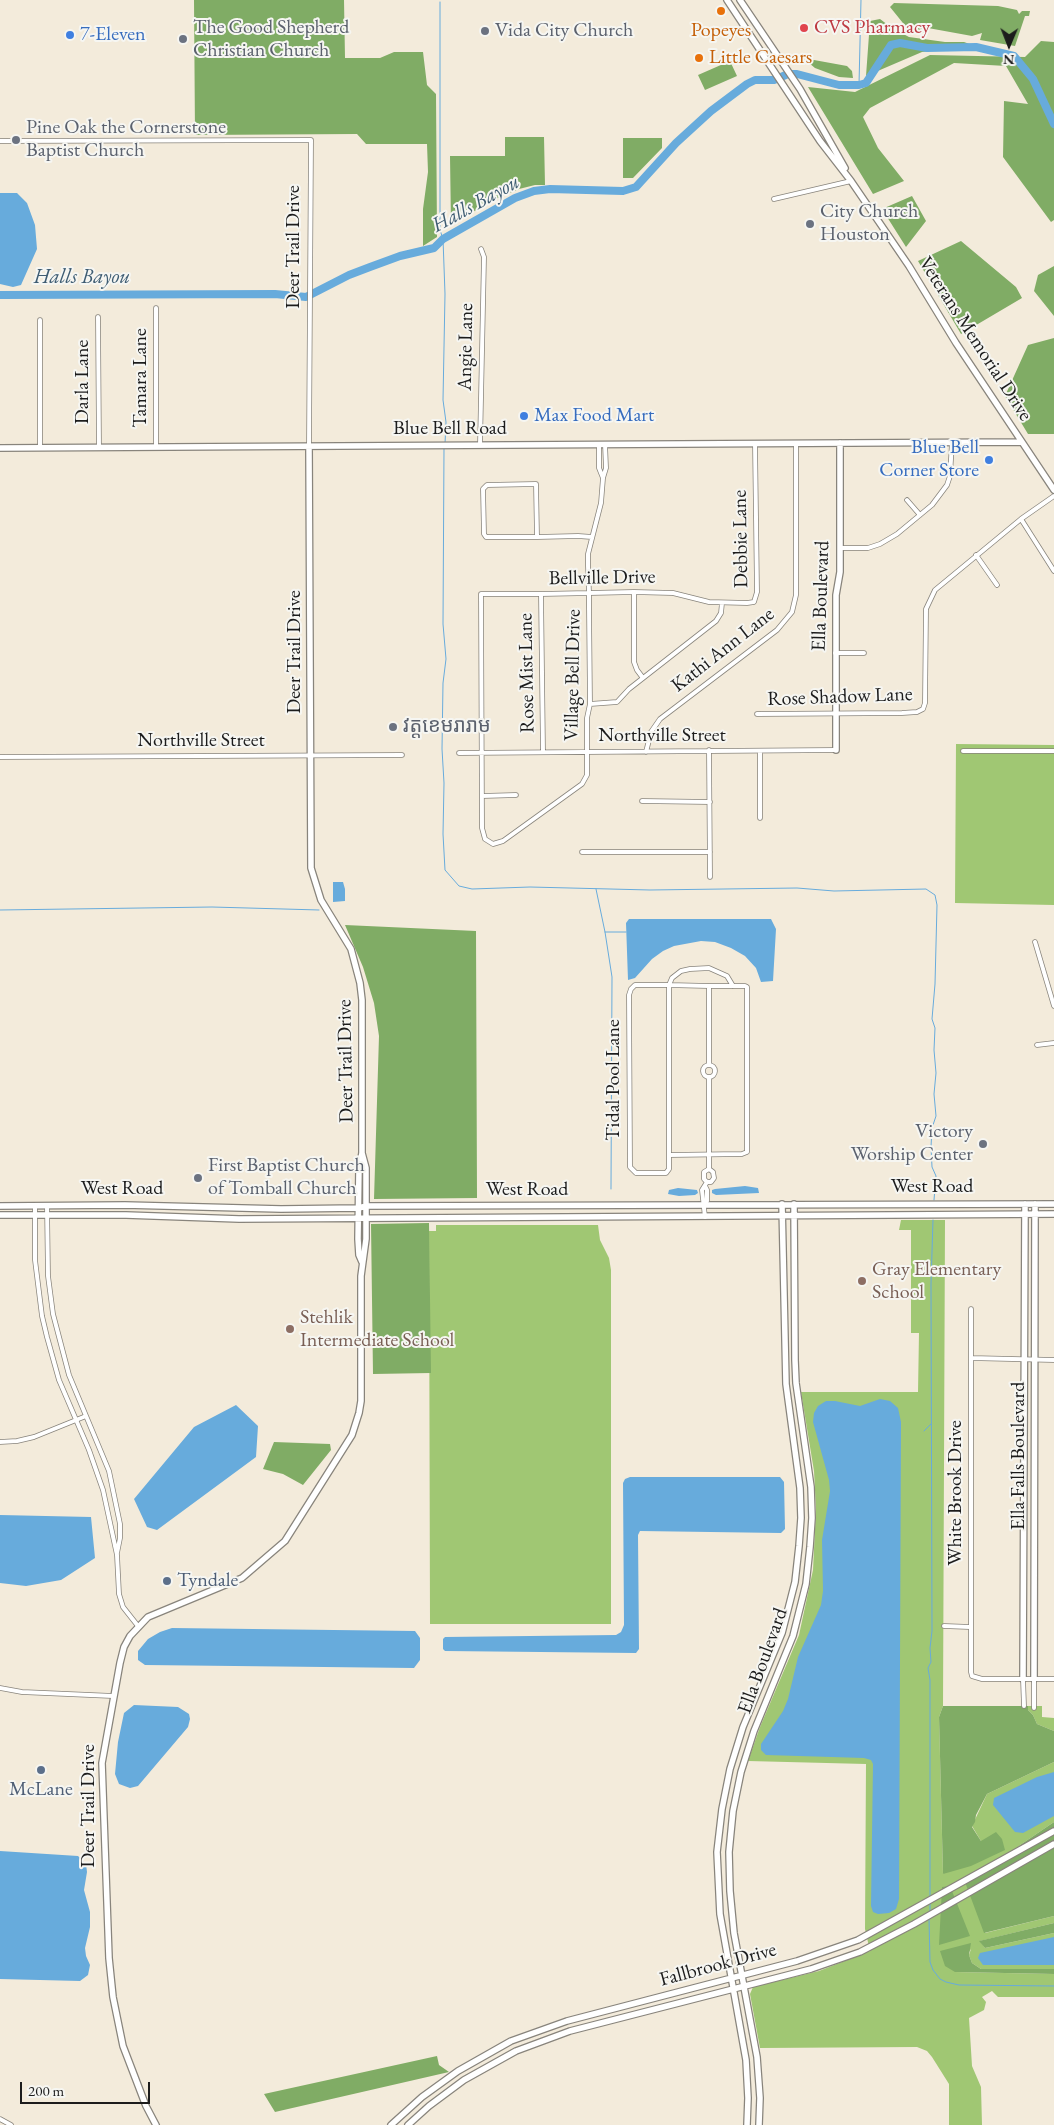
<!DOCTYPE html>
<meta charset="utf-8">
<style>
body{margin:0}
#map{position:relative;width:1054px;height:2125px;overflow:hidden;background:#f3ebdb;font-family:"EB Garamond",serif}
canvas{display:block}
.north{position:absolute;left:984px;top:20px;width:50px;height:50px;-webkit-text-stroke:4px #f6f6f2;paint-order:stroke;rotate:181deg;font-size:14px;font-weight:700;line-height:20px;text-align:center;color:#1c1c1c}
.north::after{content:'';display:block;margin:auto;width:18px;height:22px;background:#1c1c1c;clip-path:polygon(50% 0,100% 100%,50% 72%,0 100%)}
.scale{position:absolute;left:20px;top:2082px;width:130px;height:22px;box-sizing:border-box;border:2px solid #1c1c1c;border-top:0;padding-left:6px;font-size:15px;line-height:18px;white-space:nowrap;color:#1c1c1c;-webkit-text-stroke:4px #f6f6f2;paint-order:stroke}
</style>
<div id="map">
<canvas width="1054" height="2125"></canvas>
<div class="north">N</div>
<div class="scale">200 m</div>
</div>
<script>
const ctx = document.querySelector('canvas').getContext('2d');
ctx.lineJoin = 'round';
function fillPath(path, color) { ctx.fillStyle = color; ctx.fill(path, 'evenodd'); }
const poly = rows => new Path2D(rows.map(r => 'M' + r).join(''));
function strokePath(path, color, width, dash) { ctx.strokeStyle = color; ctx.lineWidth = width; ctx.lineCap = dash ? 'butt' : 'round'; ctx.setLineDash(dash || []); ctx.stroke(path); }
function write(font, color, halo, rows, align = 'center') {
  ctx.font = font + ' "EB Garamond","Noto Sans Khmer",serif'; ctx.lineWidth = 4; ctx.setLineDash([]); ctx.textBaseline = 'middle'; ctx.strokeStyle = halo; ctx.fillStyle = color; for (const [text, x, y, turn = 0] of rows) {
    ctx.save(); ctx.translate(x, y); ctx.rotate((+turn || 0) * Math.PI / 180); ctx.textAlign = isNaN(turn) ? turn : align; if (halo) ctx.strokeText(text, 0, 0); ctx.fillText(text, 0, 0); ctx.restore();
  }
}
const green = poly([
 [956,744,1054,745,1054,905,955,903],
 [901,1220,945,1220,943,1706,939,1717,943,1874,981,1841,972,1826,987,1794,1054,1762,1054,1822,1020,1845,1008,1859,985,1933,1054,1916,1054,1923,980,1941,985,1948,1054,1933,1054,1969,981,1969,972,1963,969,1955,971,1949,955,1972,1054,1974,1054,1997,998,1997,992,1991,982,1997,986,2002,984,2010,969,2018,972,2066,981,2087,982,2125,949,2125,949,2084,932,2057,927,2051,917,2047,760,2048,750,1994,753,1987,819,1971,870,1951,865,1929,866,1764,748,1761,760,1727,799,1635,813,1570,816,1509,814,1471,801,1392,918,1392,919,1333,911,1333,911,1230,899,1230],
 [436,1225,598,1225,600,1240,609,1258,611,1270,611,1624,430,1624,429,1231,436,1231],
 [1028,1706,1042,1706,1042,1717,1054,1718,1054,1731,1037,1724,1033,1715,1028,1710]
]);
const forest = poly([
 [194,0,344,0,345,58,380,58,394,52,423,52,427,85,436,94,437,237,423,246,423,209,428,172,427,144,366,144,357,134,195,135],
 [894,3,998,6,1017,10,1019,14,1022,11,1030,11,1029,16,1025,16,1015,46,980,40,982,33,972,36,928,28,923,33,907,28,890,7],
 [880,19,892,28,909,37,945,42,964,42,975,46,922,52,866,76,870,21],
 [1041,41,1054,42,1054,220,1051,222,1003,157,1004,101,1028,104,1006,66,954,63,870,108,863,117,878,148,904,181,873,194,808,87,855,92,930,55,1025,57],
 [803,58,847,66,852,71,853,78,839,77,815,68],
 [730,61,737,76,705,90,698,75],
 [505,137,544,137,545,185,535,185,519,189,493,200,451,225,450,156,505,156],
 [623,138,662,138,662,148,633,178,623,178],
 [912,196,926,221,906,247,882,209],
 [961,241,1016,287,1022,298,961,334,918,261],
 [1054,266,1054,316,1034,291,1038,275],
 [1054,338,1054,434,1028,434,1005,396,1028,345],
 [345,925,476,931,477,1198,374,1199,379,1036,374,1003,363,967],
 [429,1223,431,1373,373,1374,371,1224],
 [274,1442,330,1444,331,1450,303,1485,283,1474,263,1469],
 [943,1706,1028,1706,1028,1710,1033,1715,1037,1724,1054,1731,1054,1762,987,1794,976,1815,975,1822,972,1827,981,1841,996,1832,1002,1839,1005,1850,971,1866,943,1874,939,1717],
 [1054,1822,1054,1916,984,1933,965,1882,1008,1859,1020,1845],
 [950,1886,970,1936,939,1945,942,1887],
 [1054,1923,1054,1933,985,1948,979,1941],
 [971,1943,969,1955,972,1963,981,1969,1054,1969,1054,1974,955,1972,945,1966,940,1951],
 [437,2056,439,2065,449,2072,275,2112,264,2094]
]);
const water = poly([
 [0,193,17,193,27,203,35,225,37,249,21,285,13,287,0,284],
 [333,882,343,882,345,889,345,901,333,902],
 [629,919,771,919,776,929,773,981,761,982,756,968,745,956,731,948,715,942,701,941,674,946,663,951,652,959,635,978,628,980,626,923],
 [745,1186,758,1188,759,1193,716,1195,712,1193,712,1190,715,1189],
 [678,1188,697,1190,698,1193,695,1195,679,1196,668,1194,669,1190],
 [880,1399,890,1401,898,1408,901,1422,899,1899,896,1909,889,1913,878,1914,873,1912,871,1906,873,1764,871,1760,864,1758,766,1755,761,1750,761,1744,783,1711,788,1699,798,1657,821,1605,823,1591,822,1540,830,1491,829,1480,813,1422,814,1413,818,1406,826,1401,835,1401,860,1406],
 [236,1405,258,1426,256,1457,157,1530,147,1527,134,1499,194,1427],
 [630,1477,780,1477,784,1482,785,1529,781,1533,640,1531,638,1535,639,1649,636,1653,445,1651,443,1649,443,1639,445,1637,616,1635,621,1632,624,1625,623,1483,625,1479],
 [0,1515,91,1517,95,1558,61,1580,26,1586,0,1583],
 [172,1628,415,1631,420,1638,420,1660,414,1668,145,1665,138,1660,138,1651,148,1639,160,1632],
 [134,1705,178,1707,189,1714,190,1719,188,1727,138,1786,130,1788,119,1784,115,1774,118,1742,124,1713],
 [1054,1772,1054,1816,1023,1833,1015,1832,993,1805,994,1798,1037,1777],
 [0,1851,78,1856,86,1864,87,1872,84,1890,90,1912,90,1927,85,1948,86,1956,90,1965,88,1975,80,1981,0,1979],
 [1054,1937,1054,1965,983,1965,978,1958,980,1953]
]);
const stream = poly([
 [440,2,440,230,443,239,445,294,443,400,446,422,445,444],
 [859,85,861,0],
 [444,448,443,624,446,659,443,683,442,749,444,783,443,834,445,870,459,886,472,889,530,887,650,890,797,888,834,891,926,889,935,895,937,905,935,984,932,1019,935,1028,934,1050,936,1073,934,1094,936,1116,932,1128,931,1147,932,1167,936,1176,934,1200],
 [596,889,605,932,612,977,611,1189],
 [0,910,212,907,319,910],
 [605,932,626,932],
 [924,1431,931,1424],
 [930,1896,930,1680,928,1668,931,1662,930,1648,932,1631,931,1284,933,1220],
 [930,1911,930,1903],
 [929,1918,930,1962,933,1970,940,1979,946,1982,959,1985,1054,1986]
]);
const river = poly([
 [0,295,275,294,306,297,349,275,370,267,400,256,434,248,443,239,515,198,534,191,550,189,623,191,636,187,676,143,711,111,747,84,755,80,774,80,788,74,797,74,839,85,859,85,866,83,891,45,900,43,927,48,976,47,1014,56,1033,79,1054,124]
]);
const street = poly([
 [0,141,311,140,309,446],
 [774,199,851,181],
 [98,317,99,448],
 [40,320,40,448],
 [599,444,599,468,603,478],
 [605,444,606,468,603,478,601,503,588,554,588,566,589,593,589,607,590,704,587,718,587,775,582,784,503,841,493,844,485,839,482,828,481,594,541,594,589,593,634,592,673,593,709,602,747,603,754,602,757,592,755,443],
 [480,445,484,257,481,249],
 [156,447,156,308],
 [907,500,920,515],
 [1021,519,1054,571],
 [537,537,536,484,487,485,483,489,484,534,486,537,537,537,578,536,592,537],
 [840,548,868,548,880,544,897,534,932,505,947,485,950,476,952,442],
 [976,555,997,585],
 [634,592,634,662,637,670,643,678],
 [541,594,543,752],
 [835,653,864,653],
 [590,704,617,702,629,689,716,621,721,613,722,603],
 [757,714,902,713,917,712,923,709,925,703,926,609,935,590,1021,519,1054,496],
 [709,750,710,877],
 [963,751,1054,751],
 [646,752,651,732,660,719,777,630,792,612,796,595,796,443],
 [459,753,836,750],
 [0,757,402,755],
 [482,796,516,795],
 [642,801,710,802],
 [760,818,760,751],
 [582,852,710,852],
 [1035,942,1054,1006],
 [709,986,709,1065],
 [1037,1045,1054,1043],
 '703 1071a6 6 0 1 1 12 0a6 6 0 1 1-12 0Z',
 [669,1155,742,1154,747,1152,747,987,745,986,709,986,669,985,635,985,631,989,629,995,630,1167,636,1173,666,1173,669,1169,669,985,672,978,681,971,690,969,709,968,727,976,733,986],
 [707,1182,704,1179,704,1172,709,1169,709,1077],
 [704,1204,707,1201,707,1190,705,1186],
 [35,1206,35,1260,42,1316,47,1337,59,1380,89,1450,103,1490,117,1555,119,1594,123,1607,138,1626],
 [47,1206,48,1276,53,1314,69,1375,109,1471,120,1524,120,1538,117,1553],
 [705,1217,702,1190,707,1182,711,1182,714,1178,713,1172,709,1169],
 [971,1309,971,1672,972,1676,982,1679,1054,1679],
 [971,1358,1054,1360],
 [0,1442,17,1441,34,1437,86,1416],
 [944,1626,970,1627],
 [1023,1679,1024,1706],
 [1034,1679,1034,1708],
 [0,1688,22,1692,113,1696],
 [0,2119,11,2125]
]);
const secondary = poly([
 [727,0,820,141,851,181,909,266,956,343,1054,490],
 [740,0,800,89,845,168],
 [309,446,311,868,321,900,351,949,360,983,362,1000,362,1153,359,1168,358,1239,359,1255,362,1262],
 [0,448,1021,442],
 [836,750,836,595,840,572,840,443],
 [0,1206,125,1205,281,1209,359,1208,366,1206,1054,1204],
 [0,1215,126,1215,239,1219,1054,1214],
 [1023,1679,1025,1204],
 [1034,1679,1035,1204],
 [156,2125,146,2106,123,2046,113,1997,109,1958,102,1763,120,1663,124,1647,130,1636,148,1617,242,1578,285,1541,352,1435,359,1413,361,1401,361,1276,366,1239,366,1168,362,1153],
 [391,2125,422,2097,458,2071,511,2041,567,2021,797,1961,858,1940,1054,1831],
 [408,2125,429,2106,464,2080,516,2051,570,2031,811,1969,860,1952,914,1924,1054,1844],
 [747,2125,748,2098,746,2060,720,1914,717,1852,722,1809,730,1769,743,1727,782,1633,795,1582,799,1546,801,1518,800,1488,786,1384,782,1204],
 [759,2125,760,2098,757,2057,734,1933,730,1891,729,1852,733,1811,741,1772,754,1731,793,1636,806,1584,810,1547,812,1518,811,1487,796,1383,795,1360,794,1204]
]);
const markers = [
 [721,11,5,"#e8710a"],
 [804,28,5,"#e0444e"],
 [485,31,5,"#6b7280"],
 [70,35,5,"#3f7fe0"],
 [183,39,5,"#6b7280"],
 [699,58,5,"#e8710a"],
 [16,140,5,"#6b7280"],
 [810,224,5,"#6b7280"],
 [524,416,5,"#3f7fe0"],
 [989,460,5,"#3f7fe0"],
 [393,727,5,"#6b7280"],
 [983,1144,5,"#6b7280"],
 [198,1178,5,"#6b7280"],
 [862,1281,5,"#8d6e63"],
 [290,1329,5,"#8d6e63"],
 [167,1581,5,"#5c6f8a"],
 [41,1770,5,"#5c6f8a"]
];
const worshipNames = [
 ["The Good Shepherd",193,28],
 ["Christian Church",193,51],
 ["Vida City Church",495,31],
 ["Pine Oak the Cornerstone",26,128],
 ["Baptist Church",26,151],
 ["City Church",820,212],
 ["Houston",820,235],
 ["វត្តខេមរារាម",403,727],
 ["Victory",973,1132,"right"],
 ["Worship Center",973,1155,"right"],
 ["First Baptist Church",208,1166],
 ["of Tomball Church",208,1189]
];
const healthNames = [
 ["CVS Pharmacy",814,28]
];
const foodNames = [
 ["Popeyes",721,31],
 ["Little Caesars",709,58,"left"]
];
const shopNames = [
 ["7-Eleven",80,35],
 ["Max Food Mart",534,416],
 ["Blue Bell",979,448,"right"],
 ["Corner Store",979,471,"right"]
];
const streetNames = [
 ["Deer Trail Drive",294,247,-90],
 ["Veterans Memorial Drive",975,339,57],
 ["Angie Lane",466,347,-89],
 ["Tamara Lane",141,378,-90],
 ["Darla Lane",83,382,-90],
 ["Blue Bell Road",450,429],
 ["Debbie Lane",741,539,-91],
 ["Bellville Drive",602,578,-1],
 ["Ella Boulevard",821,596,-88],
 ["Kathi Ann Lane",723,650,-38],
 ["Deer Trail Drive",295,652,-90],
 ["Rose Mist Lane",527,673,-91],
 ["Village Bell Drive",573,675,-89],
 ["Rose Shadow Lane",840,697,-2],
 ["Northville Street",662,736],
 ["Northville Street",201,741],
 ["Deer Trail Drive",346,1061,-91],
 ["Tidal Pool Lane",614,1080,-90],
 ["West Road",932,1187],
 ["West Road",122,1189],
 ["West Road",527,1190],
 ["Ella Falls Boulevard",1019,1456,-90],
 ["White Brook Drive",956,1493,-90],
 ["Ella Boulevard",763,1661,-70],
 ["Deer Trail Drive",89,1806,-90],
 ["Fallbrook Drive",718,1965,-15]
];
const educationNames = [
 ["Gray Elementary",872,1270],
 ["School",872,1293],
 ["Stehlik",300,1318],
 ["Intermediate School",300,1341]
];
const serviceNames = [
 ["Tyndale",177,1581],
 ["McLane",41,1790,"center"]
];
const waterNames = [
 ["Halls Bayou",476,204,-29],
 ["Halls Bayou",82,277]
];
fillPath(green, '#a0c773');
fillPath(forest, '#80ac65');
fillPath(water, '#67abdc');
strokePath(stream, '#67abdc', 1);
strokePath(river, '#67abdc', 8);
strokePath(street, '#88847c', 5.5);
strokePath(secondary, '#88847c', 8);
strokePath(street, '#fff', 4);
strokePath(secondary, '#fff', 5.5);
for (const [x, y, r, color] of markers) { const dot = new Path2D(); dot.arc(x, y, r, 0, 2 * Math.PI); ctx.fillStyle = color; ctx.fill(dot); strokePath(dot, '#f6f6f2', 2); }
write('20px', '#5b616d', '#f6f6f2', worshipNames, 'left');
write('20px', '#be3a42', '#f6f6f2', healthNames, 'left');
write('20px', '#c56008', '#f6f6f2', foodNames);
write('20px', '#366cbe', '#f6f6f2', shopNames, 'left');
write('20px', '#1c1c1c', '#f6f6f2', streetNames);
write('20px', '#785e54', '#f6f6f2', educationNames, 'left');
write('20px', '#4e5e75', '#f6f6f2', serviceNames, 'left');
write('italic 21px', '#3e5c72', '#f6f6f2', waterNames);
</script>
